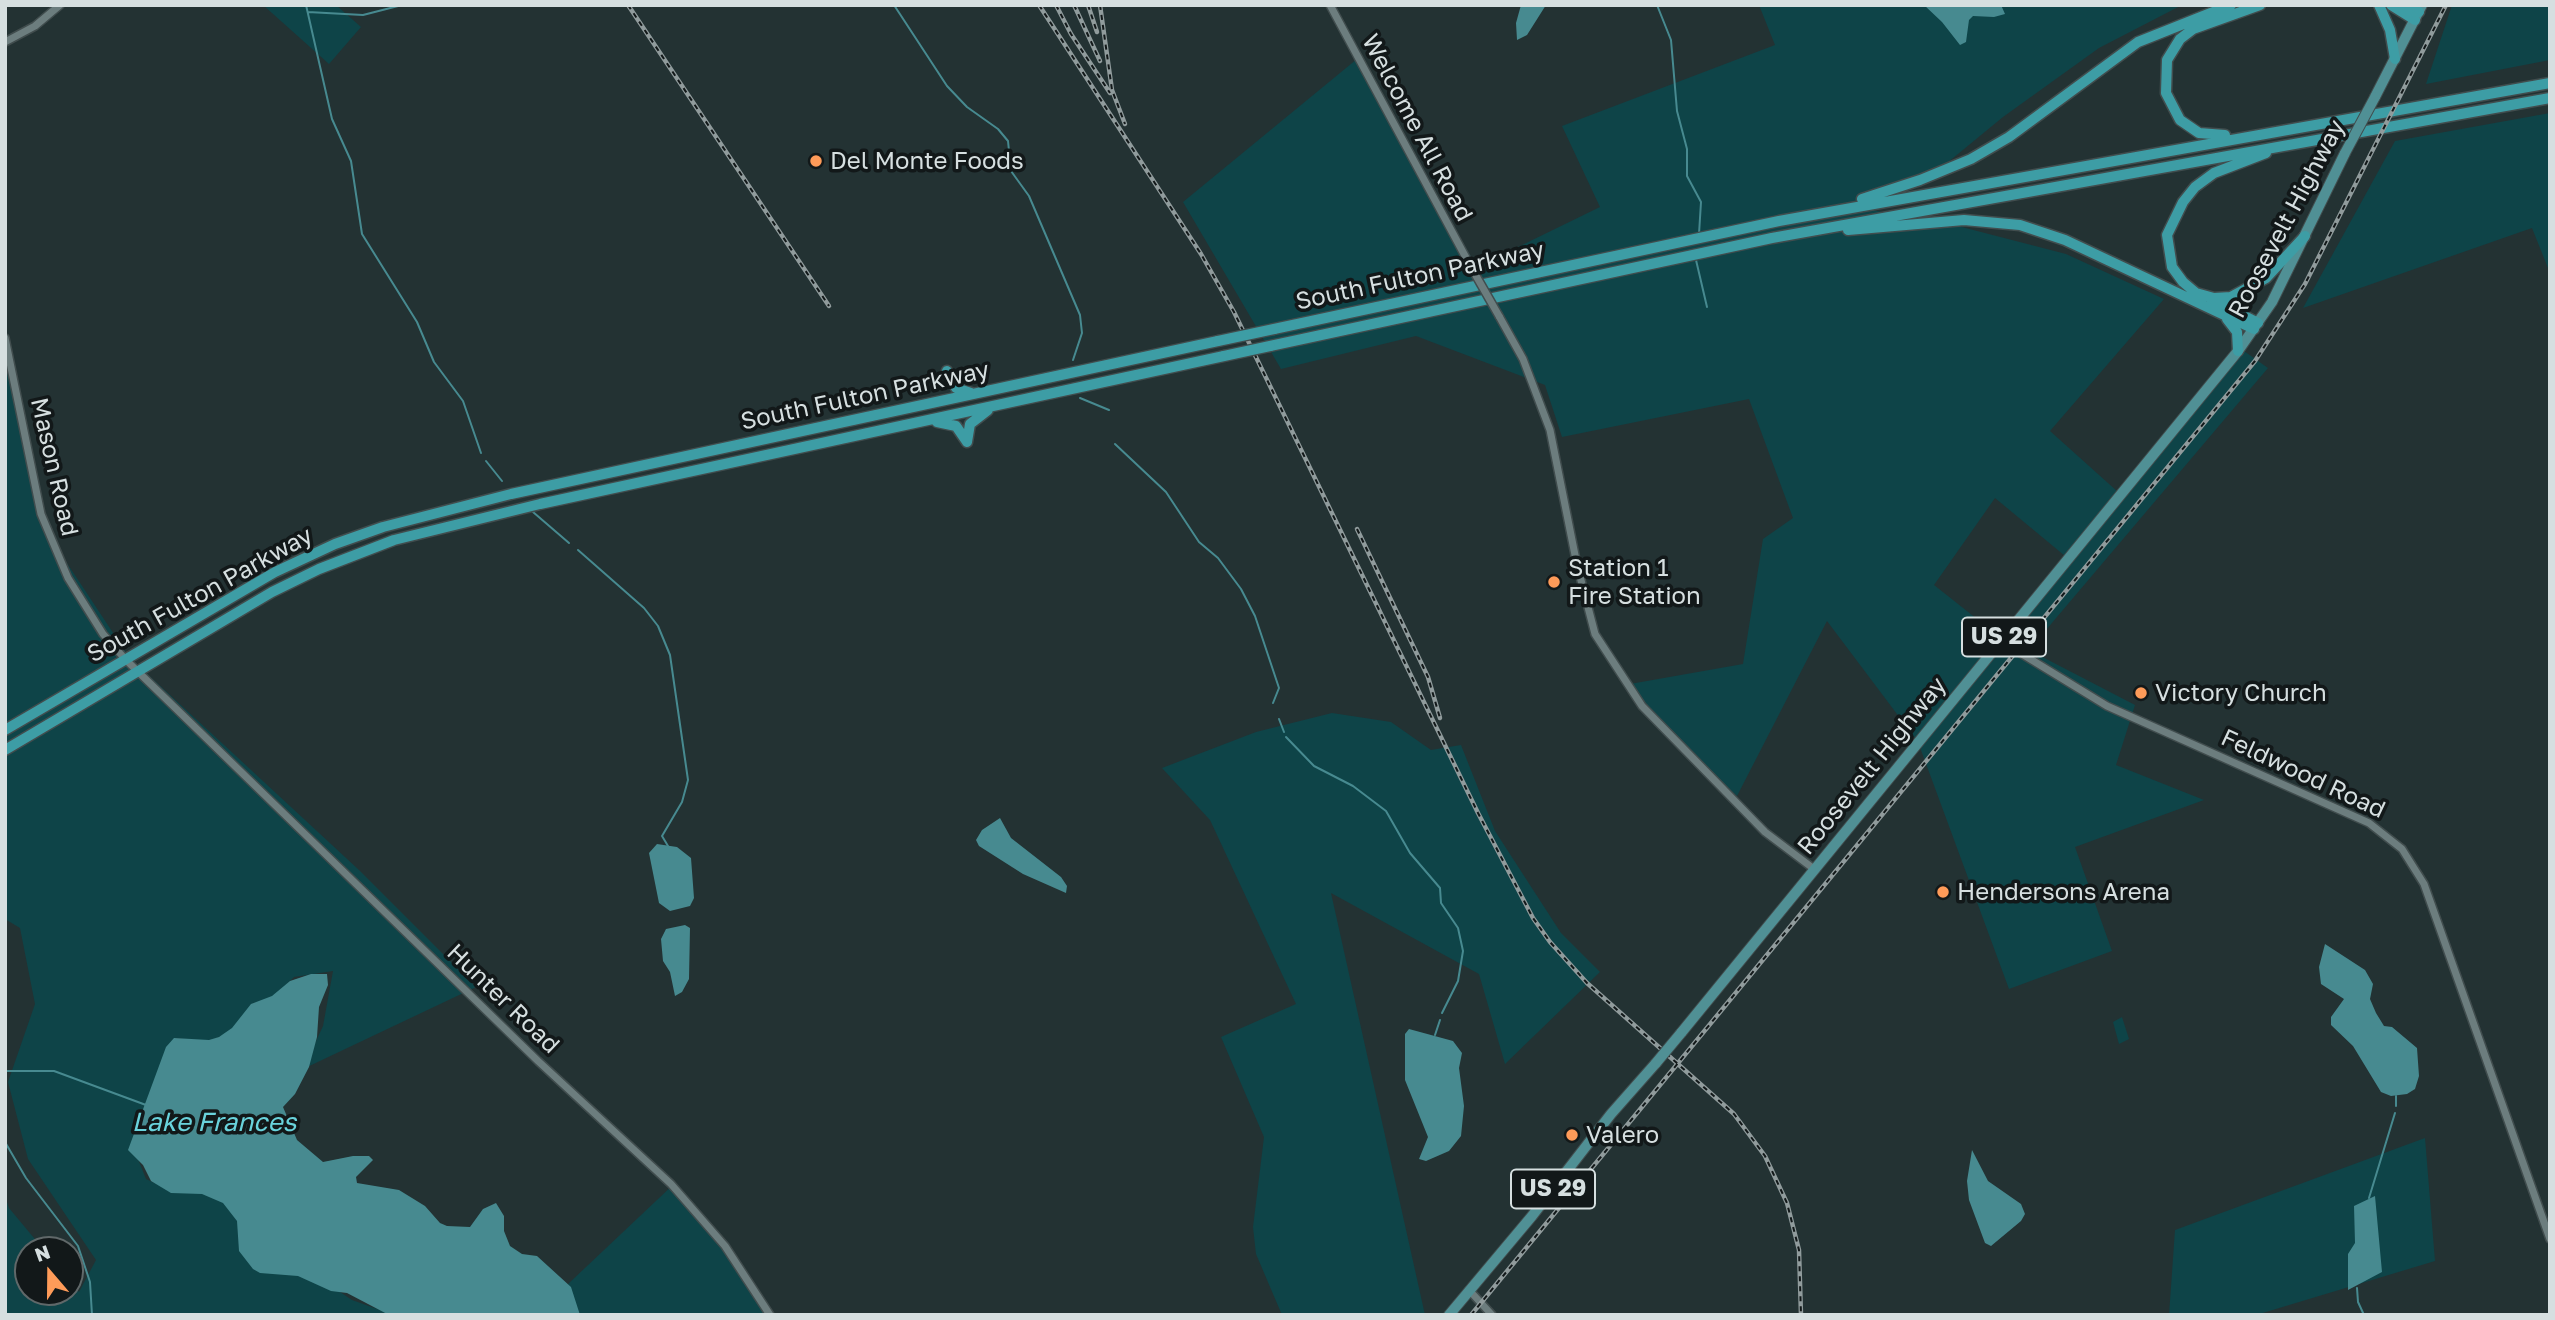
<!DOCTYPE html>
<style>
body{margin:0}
#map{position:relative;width:2555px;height:1320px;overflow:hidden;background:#233233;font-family:"Golos Text",sans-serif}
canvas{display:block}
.frame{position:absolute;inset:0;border:7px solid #d6dfe0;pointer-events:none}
.north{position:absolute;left:14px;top:1236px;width:70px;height:70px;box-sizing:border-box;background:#121819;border:2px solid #606869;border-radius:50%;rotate:340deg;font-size:19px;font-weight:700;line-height:28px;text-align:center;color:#d6dfe0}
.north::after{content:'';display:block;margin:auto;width:24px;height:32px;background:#fe9b59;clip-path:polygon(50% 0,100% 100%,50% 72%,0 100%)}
</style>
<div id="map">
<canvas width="2555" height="1320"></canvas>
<div class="frame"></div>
<div class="north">N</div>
</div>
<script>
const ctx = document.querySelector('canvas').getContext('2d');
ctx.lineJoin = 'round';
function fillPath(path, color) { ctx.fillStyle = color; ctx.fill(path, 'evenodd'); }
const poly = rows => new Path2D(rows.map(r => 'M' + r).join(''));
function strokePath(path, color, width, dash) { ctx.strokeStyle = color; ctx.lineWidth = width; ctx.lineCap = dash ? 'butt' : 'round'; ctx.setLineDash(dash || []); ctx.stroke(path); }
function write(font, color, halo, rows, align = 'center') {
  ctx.font = font + ' "Golos Text",sans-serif'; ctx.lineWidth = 7; ctx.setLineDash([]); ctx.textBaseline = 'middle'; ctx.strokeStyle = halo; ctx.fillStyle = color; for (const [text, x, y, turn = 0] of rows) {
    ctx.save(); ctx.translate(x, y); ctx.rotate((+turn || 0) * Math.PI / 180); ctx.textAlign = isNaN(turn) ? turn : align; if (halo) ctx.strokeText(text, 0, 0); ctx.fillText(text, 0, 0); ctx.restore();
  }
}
const green = poly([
 [263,5,336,5,361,27,329,64],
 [1759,5,2182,5,2099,48,2003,117,1930,177,1861,208,1954,225,2066,254,2164,299,2050,431,2118,492,2237,346,2268,368,2029,650,2135,705,2116,765,2204,800,2075,847,2112,951,2009,989,1918,742,1827,621,1737,796,1678,743,1630,684,1743,664,1763,539,1793,518,1749,399,1562,437,1545,385,1416,336,1281,369,1183,202,1357,59,1477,267,1600,207,1562,126,1775,45],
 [1995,498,2065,556,2001,638,1934,585],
 [2452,5,2550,5,2550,60,2426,84],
 [2550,113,2550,273,2532,228,2303,308,2395,141],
 [5,355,47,533,129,657,359,870,476,987,303,1069,323,1026,333,971,294,977,271,1000,253,1003,240,1029,206,1042,176,1038,132,1144,146,1179,172,1191,211,1192,235,1208,291,1269,325,1282,352,1300,394,1315,5,1315,5,1196,9,1208,44,1250,28,1250,28,1292,70,1292,70,1282,79,1292,96,1260,28,1159,8,1082,35,1004,20,928,5,919],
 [1332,713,1391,722,1431,750,1461,745,1495,831,1561,933,1600,972,1505,1064,1479,974,1331,893,1425,1315,1282,1315,1256,1254,1253,1227,1264,1137,1221,1037,1296,1004,1210,820,1162,768,1256,732],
 [2122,1017,2129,1039,2119,1044,2113,1022],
 [2425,1138,2435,1261,2256,1315,2169,1315,2175,1230],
 [675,1183,750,1283,769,1315,576,1315,568,1284]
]);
const water = poly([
 [1521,5,1546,5,1527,35,1517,40,1516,23],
 [1924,5,2001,5,2005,14,1994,17,1973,16,1969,20,1966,42,1960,45,1942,22],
 [1000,818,1011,838,1061,877,1067,886,1066,893,1023,874,979,846,976,840,982,830],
 [657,844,677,847,691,858,694,898,690,906,670,911,659,903,649,853],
 [685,925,690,928,689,979,682,992,675,996,670,972,663,961,661,939,666,929],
 [2325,944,2365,970,2373,984,2370,999,2376,1013,2384,1026,2392,1027,2417,1048,2419,1076,2415,1089,2407,1094,2391,1096,2381,1092,2353,1046,2331,1025,2331,1017,2344,999,2321,984,2319,967],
 [311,974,327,974,328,985,319,1007,317,1037,309,1067,295,1094,283,1107,297,1140,323,1162,353,1156,369,1156,373,1160,356,1177,357,1183,399,1190,425,1206,440,1223,447,1226,470,1227,483,1209,496,1203,504,1216,504,1231,510,1246,522,1254,537,1256,571,1287,580,1315,389,1315,347,1293,331,1291,298,1276,260,1273,253,1269,239,1251,237,1221,223,1203,202,1194,171,1193,151,1181,143,1165,128,1150,166,1047,174,1038,209,1040,219,1037,232,1028,251,1004,272,996,290,981],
 [1409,1029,1453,1041,1462,1053,1459,1068,1464,1106,1461,1136,1449,1151,1426,1161,1419,1159,1428,1137,1405,1080,1405,1034],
 [1972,1150,1988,1181,2021,1204,2025,1214,2021,1221,1991,1246,1985,1243,1969,1200,1967,1181],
 [2375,1196,2382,1272,2348,1290,2348,1254,2355,1243,2354,1206]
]);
const stream = poly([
 [306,5,332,119,351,161,362,234,417,322,434,362,463,401,481,453],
 [894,5,947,86,967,107,998,129,1008,141,1011,171,1029,196,1080,315,1082,333,1073,360],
 [1657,5,1671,40,1677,111,1687,149,1687,176,1701,202,1699,234],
 [308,12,363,15,402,5],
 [1696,260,1707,307],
 [1080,398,1109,410],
 [1115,444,1166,492,1199,542,1218,558,1241,589,1255,616,1279,688,1273,703],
 [486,461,502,481],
 [533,512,569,543],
 [578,550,644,608,658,626,670,655,688,780,682,802,662,836,668,846],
 [1279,719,1284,732],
 [1286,737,1314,766,1353,786,1386,811,1410,853,1440,888,1441,903,1458,928,1463,951,1458,981,1442,1013],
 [1435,1035,1440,1020],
 [5,1071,54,1071,146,1105],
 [2396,1106,2396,1096],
 [5,1142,26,1178,78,1246,90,1282,92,1315],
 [2369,1198,2395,1113],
 [2357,1288,2358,1302,2364,1315]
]);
const minor = poly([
 [1330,5,1471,267],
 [5,42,35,26,60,5],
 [1499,316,1523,359,1550,430,1577,565,1595,634,1642,706,1765,832,1814,869],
 [5,338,41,514,68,578,103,634,125,659,538,1061,671,1184,725,1246,770,1315],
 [2003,639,2022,654,2107,706,2369,823,2402,849,2424,884,2550,1239],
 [1469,1290,1492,1315]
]);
const major = poly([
 [2375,97,2422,5],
 [1681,1033,2238,351,2272,302,2345,153],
 [1449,1315,1532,1216,1611,1114,1656,1063]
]);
const highway = poly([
 [2379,5,2390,30,2395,59],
 [2391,5,2415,20],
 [2406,5,2419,12],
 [2225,135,2199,133,2180,120,2166,93,2167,60,2180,39,2193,29,2260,5],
 [2266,153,2214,173,2195,187,2183,202,2167,235,2172,267,2183,282,2196,293,2214,298,2231,297,2266,278,2305,236],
 [1862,199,1920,180,1971,159,2009,137,2138,42,2231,5],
 [1848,230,1964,220,2020,225,2065,240,2254,329],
 [2211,299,2258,323],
 [2227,319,2237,332,2238,351],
 [1274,329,1779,221,2550,83],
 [1270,346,1772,238,2550,98],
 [947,371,956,388,971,393],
 [937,422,956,426,967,442],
 [967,442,970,424,988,410],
 [5,730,275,572,335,544,383,527,511,494,1218,341],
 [5,750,272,592,319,569,394,540,540,504,1224,356]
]);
const rail = poly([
 [628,5,829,306],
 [1039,5,1201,254,1234,312,1478,813,1533,918,1550,942,1587,983,1734,1114,1765,1156,1787,1203,1799,1250,1801,1315],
 [1056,5,1071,34,1110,93],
 [1074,5,1100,61],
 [1088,5,1097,32],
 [1100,5,1112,90,1125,124],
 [1357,529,1428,677,1440,718],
 [1471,1315,2255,361,2305,284,2446,5]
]);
const minorBridge = poly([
 [1471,267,1499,316]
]);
const majorBridge = poly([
 [2345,153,2375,97],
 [1656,1063,1681,1033]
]);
const highwayBridge = poly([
 [1218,341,1274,329],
 [1224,356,1270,346]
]);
const markers = [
 [816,161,7,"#fe9b59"],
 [1554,582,7,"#fe9b59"],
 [2141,693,7,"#fe9b59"],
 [1943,892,7,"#fe9b59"],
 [1572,1135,7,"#fe9b59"]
];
const shields = [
 [2004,637,84],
 [1553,1189,84]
];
const shieldNames = [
 ["US 29",2004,637],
 ["US 29",1553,1189]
];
const streetNames = [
 ["Welcome All Road",1417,128,62],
 ["Roosevelt Highway",2287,219,-62],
 ["South Fulton Parkway",1420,276,-12],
 ["South Fulton Parkway",865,396,-12],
 ["Mason Road",54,467,77],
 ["South Fulton Parkway",200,595,-29],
 ["Roosevelt Highway",1872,766,-51],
 ["Feldwood Road",2303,774,25],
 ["Hunter Road",503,999,44]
];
const poiNames = [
 ["Del Monte Foods",830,161],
 ["Station 1",1568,568],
 ["Fire Station",1568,596],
 ["Victory Church",2155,693],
 ["Hendersons Arena",1957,892],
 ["Valero",1586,1135]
];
const waterNames = [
 ["Lake Frances",214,1123]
];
fillPath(green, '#0e4448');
fillPath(water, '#478a90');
strokePath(stream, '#478a90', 2);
strokePath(minor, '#414d4e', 10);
strokePath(major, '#414d4e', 12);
strokePath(highway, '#414d4e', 13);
strokePath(minor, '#6c7d7e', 7);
strokePath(major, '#509095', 10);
strokePath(highway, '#3d9da5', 10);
strokePath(rail, '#909b9c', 4.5);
strokePath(rail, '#121819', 2, [5]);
strokePath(minorBridge, '#414d4e', 10, []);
strokePath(majorBridge, '#414d4e', 12, []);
strokePath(highwayBridge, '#414d4e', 13, []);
strokePath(minorBridge, '#6c7d7e', 7);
strokePath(majorBridge, '#509095', 10);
strokePath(highwayBridge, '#3d9da5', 10);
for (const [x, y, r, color] of markers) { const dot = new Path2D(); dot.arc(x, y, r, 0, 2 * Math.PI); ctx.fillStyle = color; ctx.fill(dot); strokePath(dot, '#121819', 2.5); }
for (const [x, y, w] of shields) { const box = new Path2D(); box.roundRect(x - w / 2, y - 19.5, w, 39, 5); ctx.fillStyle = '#121819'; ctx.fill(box); strokePath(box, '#d6dfe0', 2); }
write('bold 23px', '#d6dfe0', null, shieldNames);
write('24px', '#d6dfe0', '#121819', streetNames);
write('24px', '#d6dfe0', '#121819', poiNames, 'left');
write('italic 26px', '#69d3dc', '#121819', waterNames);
</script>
